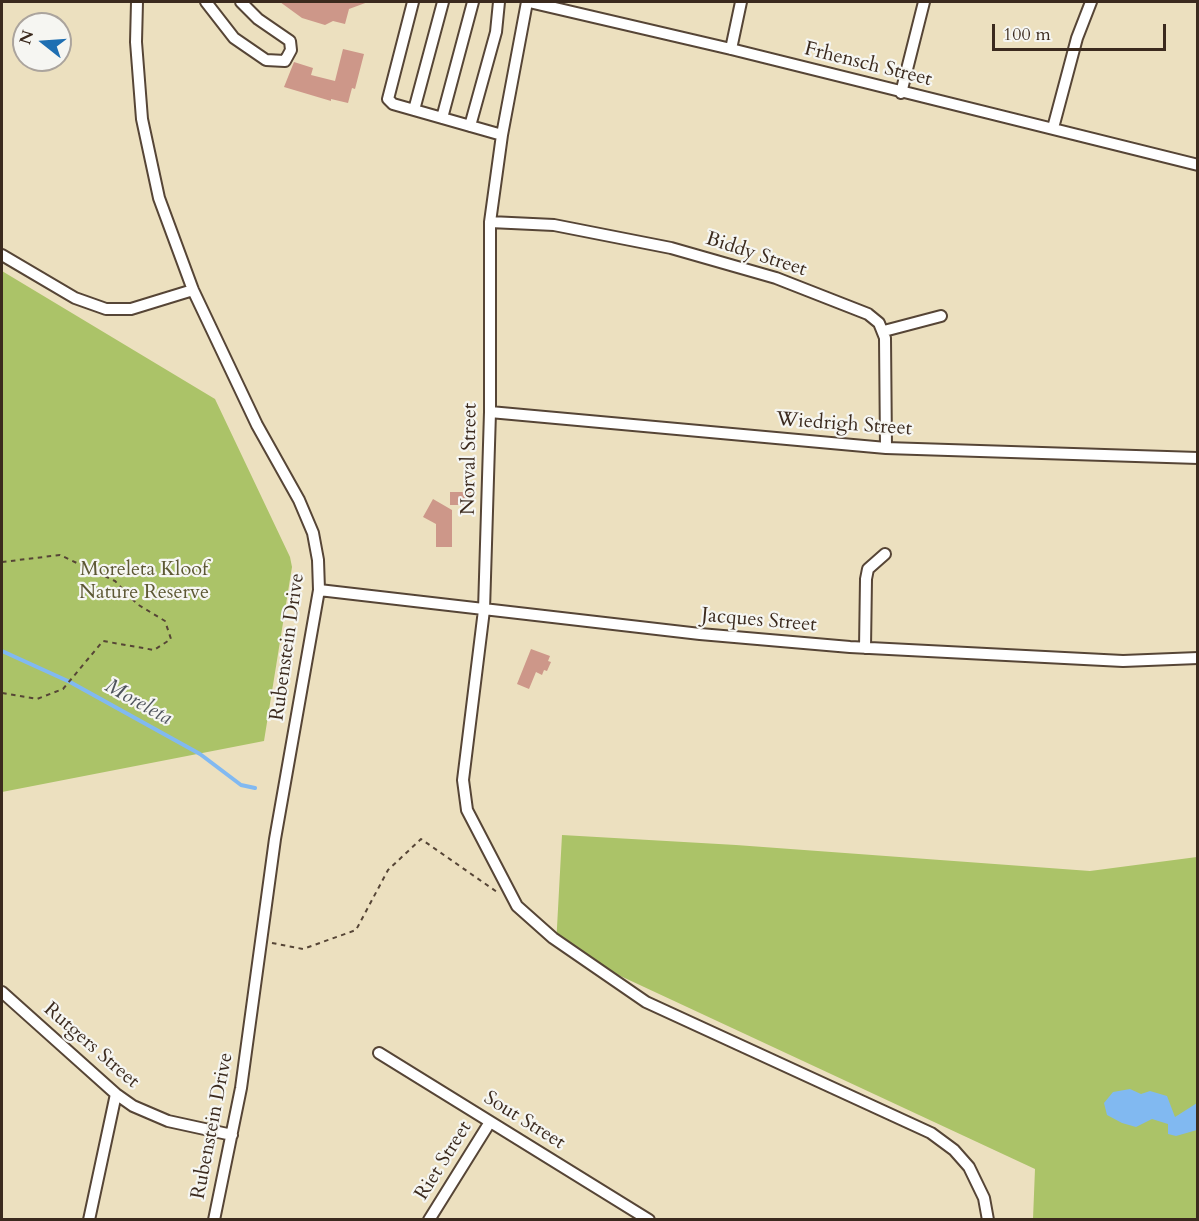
<!DOCTYPE html>
<style>
body{margin:0}
#map{position:relative;width:1199px;height:1221px;overflow:hidden;background:#ece0bf;font-family:Cardo,serif}
canvas{display:block}
.frame{position:absolute;inset:0;border:3px solid #3b2a1e;pointer-events:none}
.north{position:absolute;left:12px;top:12px;width:60px;height:60px;box-sizing:border-box;background:#f6f6f2;border:2px solid #aba49d;border-radius:50%;rotate:287deg;font-size:16px;font-weight:700;line-height:24px;text-align:center;color:#3b2a1e}
.north::after{content:'';display:block;margin:auto;width:21px;height:27px;background:#1f6fb2;clip-path:polygon(50% 0,100% 100%,50% 72%,0 100%)}
.scale{position:absolute;left:992px;top:24px;width:174px;height:27px;box-sizing:border-box;border:3px solid #3b2a1e;border-top:0;padding-left:8px;font-size:18px;line-height:21px;white-space:nowrap;color:#3b2a1e;-webkit-text-stroke:4px #f6f6f2;paint-order:stroke}
</style>
<div id="map">
<canvas width="1199" height="1221"></canvas>
<div class="frame"></div>
<div class="north">N</div>
<div class="scale">100 m</div>
</div>
<script>
const ctx = document.querySelector('canvas').getContext('2d');
ctx.lineJoin = 'round';
function fillPath(path, color) { ctx.fillStyle = color; ctx.fill(path, 'evenodd'); }
const poly = rows => new Path2D(rows.map(r => 'M' + r).join(''));
function strokePath(path, color, width, dash) { ctx.strokeStyle = color; ctx.lineWidth = width; ctx.lineCap = dash ? 'butt' : 'round'; ctx.setLineDash(dash || []); ctx.stroke(path); }
function write(font, color, halo, rows, align = 'center') {
  ctx.font = font + ' Cardo,serif'; ctx.lineWidth = 4.5; ctx.setLineDash([]); ctx.textBaseline = 'middle'; ctx.strokeStyle = halo; ctx.fillStyle = color; for (const [text, x, y, turn = 0] of rows) {
    ctx.save(); ctx.translate(x, y); ctx.rotate((+turn || 0) * Math.PI / 180); ctx.textAlign = isNaN(turn) ? turn : align; if (halo) ctx.strokeText(text, 0, 0); ctx.fillText(text, 0, 0); ctx.restore();
  }
}
const green = poly([
 [2,271,215,399,290,557,292,567,264,741,2,792],
 [562,835,736,845,1090,871,1197,857,1197,1219,1033,1219,1035,1169,556,946]
]);
const water = poly([
 [1130,1089,1141,1094,1150,1091,1167,1096,1175,1117,1197,1103,1197,1130,1176,1136,1168,1134,1168,1124,1152,1119,1136,1127,1122,1123,1107,1115,1104,1103,1113,1092]
]);
const stream = poly([
 [2,651,70,682,200,754,241,785,255,788]
]);
const building = poly([
 [280,2,368,2,349,9,345,24,333,21,325,25,302,18],
 [343,49,364,54,355,89,352,88,348,103,331,99,331,101,284,87,294,62,313,68,311,75,335,81],
 [450,492,471,492,471,505,450,505],
 [433,499,452,510,452,547,436,547,436,524,423,517],
 [531,649,550,656,548,661,551,662,547,671,544,670,542,675,536,672,529,689,517,684]
]);
const path = poly([
 [2,562,60,555,115,581,137,604,165,621,171,639,154,650,103,641,63,689,37,699,2,693],
 [272,943,303,949,356,930,388,870,421,839,497,892]
]);
const minor = poly([
 [137,2,136,42,142,119,159,198,193,290,257,425,299,500,313,533,318,560,319,590,275,839,241,1088,214,1220],
 [206,2,234,38,266,60,285,61,291,50,290,41,258,19,241,2],
 [413,2,388,99,393,104,502,135],
 [527,2,502,135,490,222,490,412,484,610,463,780,467,810,517,906,553,938,646,1002,931,1133,954,1150,969,1167,984,1198,988,1220],
 [529,2,731,49,1198,165],
 [731,49,741,2],
 [901,93,924,2],
 [414,110,443,2],
 [442,118,473,2],
 [470,126,496,32,499,2],
 [1053,128,1077,38,1091,2],
 [490,222,554,225,671,248,776,278,868,314,879,323,885,338,886,448],
 [2,255,75,298,106,309,131,309,193,290],
 [884,331,941,316],
 [490,412,886,448,1198,458],
 [319,590,700,634,850,647,1123,661,1198,658],
 [865,648,866,579,868,569,885,554],
 [2,992,116,1094,133,1106,168,1121,232,1135],
 [379,1053,649,1220],
 [89,1220,116,1094],
 [429,1220,490,1122]
]);
const streetNames = [
 ["Frhensch Street",868,65,14],
 ["Biddy Street",756,255,18],
 ["Wiedrigh Street",844,425,4],
 ["Norval Street",470,459,-89],
 ["Jacques Street",759,621,5],
 ["Rubenstein Drive",288,647,-82],
 ["Rutgers Street",91,1046,41],
 ["Sout Street",524,1121,32],
 ["Rubenstein Drive",213,1126,-79],
 ["Riet Street",444,1161,-58]
];
const parkNames = [
 ["Moreleta Kloof",144,570],
 ["Nature Reserve",144,593]
];
const waterNames = [
 ["Moreleta",138,703,29]
];
fillPath(green, '#abc368');
fillPath(water, '#81b9f1');
strokePath(stream, '#81b9f1', 4);
fillPath(building, '#cd9789');
strokePath(minor, '#564536', 14);
strokePath(path, '#564536', 2, [4.5, 4.5]);
strokePath(minor, '#fff', 10);
write('20px', '#3b2a1e', '#f6f6f2', streetNames);
write('20px', '#5d5834', '#f6f6f2', parkNames);
write('italic 21px', '#50555d', '#f6f6f2', waterNames);
</script>
